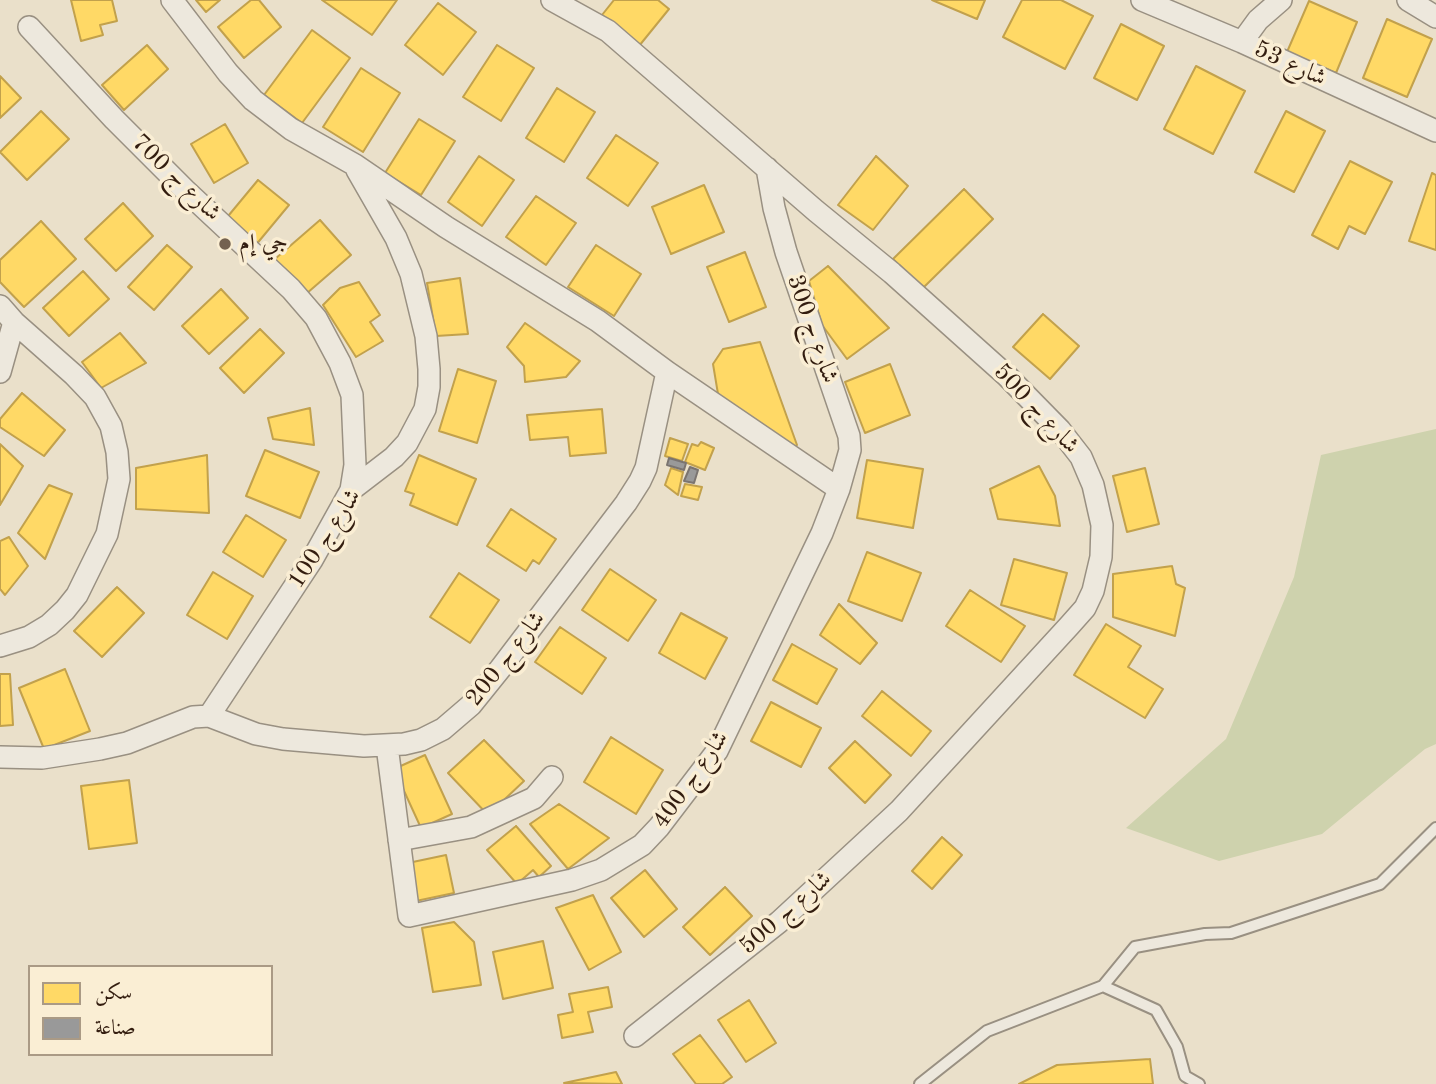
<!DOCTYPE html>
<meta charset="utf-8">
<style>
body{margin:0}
#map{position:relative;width:1436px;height:1084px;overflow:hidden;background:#eae0ca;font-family:"Old Standard TT",Amiri,serif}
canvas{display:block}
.legend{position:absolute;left:28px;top:965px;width:245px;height:91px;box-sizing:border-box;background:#faeed4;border:2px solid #aa9a85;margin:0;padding:9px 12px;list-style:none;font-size:21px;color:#331d0f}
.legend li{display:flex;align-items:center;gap:14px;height:35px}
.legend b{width:35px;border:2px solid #aa9a85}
</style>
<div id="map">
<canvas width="1436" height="1084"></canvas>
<ul class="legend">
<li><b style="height:19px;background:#ffd966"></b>سكن</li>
<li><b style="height:19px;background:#999"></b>صناعة</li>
</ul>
</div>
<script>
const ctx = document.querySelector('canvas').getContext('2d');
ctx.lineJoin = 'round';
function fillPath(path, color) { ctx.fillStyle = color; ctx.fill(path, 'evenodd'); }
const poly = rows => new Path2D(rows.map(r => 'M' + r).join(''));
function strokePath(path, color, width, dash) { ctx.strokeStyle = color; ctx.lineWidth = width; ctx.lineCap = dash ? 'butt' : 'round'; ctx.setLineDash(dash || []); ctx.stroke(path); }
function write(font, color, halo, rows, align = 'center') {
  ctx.font = font + ' "Old Standard TT",Amiri,serif'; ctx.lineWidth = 7; ctx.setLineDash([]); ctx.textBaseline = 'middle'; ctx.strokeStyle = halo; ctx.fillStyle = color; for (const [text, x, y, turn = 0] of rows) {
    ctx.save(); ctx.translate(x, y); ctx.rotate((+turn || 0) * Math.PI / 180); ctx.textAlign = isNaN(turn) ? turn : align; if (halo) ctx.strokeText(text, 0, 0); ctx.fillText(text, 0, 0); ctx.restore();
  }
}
const green = poly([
 [1436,429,1436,744,1425,749,1322,834,1219,861,1126,828,1226,739,1294,577,1321,455]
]);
const homes = poly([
 [71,0,112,0,117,21,100,25,103,35,81,41,71,0],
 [196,0,220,0,206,12,196,0],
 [251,0,259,0,281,27,244,58,218,27,251,0],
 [322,0,397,0,372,35,322,0],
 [614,0,658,0,669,9,639,46,602,15,614,0],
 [932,0,985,0,977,19,932,0],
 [1022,0,1061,0,1093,16,1065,69,1003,37,1022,0],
 [1309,1,1357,22,1336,73,1287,52,1309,1],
 [438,3,476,32,443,75,405,45,438,3],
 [1387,19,1432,39,1407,97,1363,78,1387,19],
 [1121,24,1164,46,1137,100,1094,78,1121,24],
 [312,30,350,58,302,123,264,95,312,30],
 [147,45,168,69,124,110,102,85,147,45],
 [497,45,534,68,501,121,463,97,497,45],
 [1196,66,1245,91,1213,154,1164,129,1196,66],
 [361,68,400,93,363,152,323,127,361,68],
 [0,76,21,98,0,118,0,76],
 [557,88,595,112,564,162,526,138,557,88],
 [41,111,69,139,27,180,0,152,41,111],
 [1286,111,1325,131,1294,192,1255,172,1286,111],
 [419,119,455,141,421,195,385,173,419,119],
 [225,124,248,163,214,183,191,144,225,124],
 [616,135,658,163,628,206,587,178,616,135],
 [479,156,514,180,482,226,448,202,479,156],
 [876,156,908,186,873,230,838,205,876,156],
 [1350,161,1392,182,1365,234,1349,226,1338,249,1312,235,1350,161],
 [1432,173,1436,175,1436,250,1409,241,1432,173],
 [258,180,289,205,255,246,224,221,258,180],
 [704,185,724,232,671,254,652,207,704,185],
 [964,189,993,219,923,288,893,259,964,189],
 [536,196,576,223,546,265,506,237,536,196],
 [123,203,153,236,116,271,85,239,123,203],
 [320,220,351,255,306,294,275,259,320,220],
 [41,221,76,259,24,307,0,282,0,260,41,221],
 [167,245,192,267,154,310,128,287,167,245],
 [596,245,641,274,614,316,568,287,596,245],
 [745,252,766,307,729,322,707,267,745,252],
 [828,266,889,328,847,359,822,325,809,281,828,266],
 [83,271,109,299,69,336,43,308,83,271],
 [460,278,468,334,436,336,427,283,460,278],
 [359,282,380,315,370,322,383,341,356,357,323,305,340,288,359,282],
 [221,289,248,318,209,354,182,326,221,289],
 [1043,314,1079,346,1050,379,1013,347,1043,314],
 [525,323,580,361,566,377,525,382,524,366,507,347,525,323],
 [260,329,284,353,244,393,220,368,260,329],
 [120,333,146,363,101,388,82,362,120,333],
 [760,342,797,445,791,449,718,394,713,364,723,349,760,342],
 [890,364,910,415,865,433,845,382,890,364],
 [458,369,496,381,477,443,439,431,458,369],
 [22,393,65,430,44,456,0,427,0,419,22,393],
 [310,408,314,445,273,439,268,418,310,408],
 [602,409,606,453,570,456,568,437,530,440,527,415,602,409],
 [670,438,688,444,682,461,665,456,670,438],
 [701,442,714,448,705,470,685,462,692,444,698,446,701,442],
 [0,444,23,466,0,505,0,444],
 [265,450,319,472,300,518,246,496,265,450],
 [207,455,209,513,136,509,136,468,207,455],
 [419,455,476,479,457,525,410,505,414,494,405,491,419,455],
 [867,460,923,469,913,528,857,518,867,460],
 [1039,466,1055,496,1060,526,998,519,990,489,1039,466],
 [671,468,683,472,678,495,665,485,671,468],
 [1145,468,1159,524,1127,532,1113,476,1145,468],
 [685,484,702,487,698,500,681,496,685,484],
 [49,485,72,494,45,559,18,533,49,485],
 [511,509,556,539,539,564,533,560,526,571,487,546,511,509],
 [246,515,286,540,263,577,223,552,246,515],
 [9,537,28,566,5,595,0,589,0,541,9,537],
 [867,552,921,573,902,621,848,601,867,552],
 [1014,559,1067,573,1054,620,1001,605,1014,559],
 [1172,566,1176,584,1185,588,1175,636,1113,617,1113,574,1172,566],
 [610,569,656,600,628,641,582,610,610,569],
 [213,572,253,596,227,639,187,615,213,572],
 [459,573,499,600,470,643,430,617,459,573],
 [117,587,144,613,102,657,74,631,117,587],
 [970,590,1025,626,1001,662,946,626,970,590],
 [839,604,877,643,860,664,820,635,839,604],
 [681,613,727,638,705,679,659,653,681,613],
 [1106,624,1141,646,1128,667,1163,689,1145,718,1074,675,1106,624],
 [560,627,606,658,582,694,535,662,560,627],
 [792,644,837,669,817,704,773,680,792,644],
 [65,669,90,731,44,749,19,688,65,669],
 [0,674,10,674,13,725,0,726,0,674],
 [882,691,931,731,911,756,862,716,882,691],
 [771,702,821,728,801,767,751,741,771,702],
 [611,737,663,770,636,814,584,782,611,737],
 [484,740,524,781,488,815,448,773,484,740],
 [855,741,891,775,865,803,829,768,855,741],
 [425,755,452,814,421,828,394,769,425,755],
 [129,780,137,843,89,849,81,786,129,780],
 [559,804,609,838,568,869,530,824,559,804],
 [516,826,551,866,539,877,533,870,517,884,487,850,516,826],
 [942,837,962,855,932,889,912,871,942,837],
 [446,855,454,893,416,901,408,863,446,855],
 [645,870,677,909,644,937,611,898,645,870],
 [725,887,752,916,710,955,683,927,725,887],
 [593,895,621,952,589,970,556,908,593,895],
 [454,922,474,942,481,985,433,992,422,928,454,922],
 [543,941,553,988,503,999,493,952,543,941],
 [608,987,612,1007,588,1012,593,1032,562,1038,558,1015,573,1012,569,994,608,987],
 [749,1000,776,1043,746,1062,718,1020,749,1000],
 [700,1035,732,1077,722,1084,696,1084,673,1054,700,1035],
 [1150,1059,1153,1084,1019,1084,1057,1065,1150,1059],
 [616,1072,622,1084,564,1083,616,1072]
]);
const industry = poly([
 [669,458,686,463,684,470,667,465,669,458],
 [690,467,698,470,694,483,684,481,690,467]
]);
const service = poly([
 [1103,986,1135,947,1205,934,1231,933,1380,884,1436,828],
 [920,1084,987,1031,1103,986,1156,1010,1177,1047,1185,1076,1199,1084]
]);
const minor = poly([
 [172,0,228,73,253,100,291,129,355,165,446,227,598,321,667,372,839,489],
 [552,0,608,31,623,44,816,211,892,273,1007,376,1060,430,1081,457,1093,485,1102,525,1101,557,1093,591,1085,608,1069,626,899,811,779,922,635,1036],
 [1142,0,1242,42,1436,131],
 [1408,0,1436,17],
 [29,27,114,119,185,190,291,289,316,318,340,363,352,395,355,465,351,490],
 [1242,42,1258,20,1281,0],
 [0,306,14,322,74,375,95,397,111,426,117,452,119,479,107,534,77,595,65,610,49,625,29,637,0,646],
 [0,372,14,322],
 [209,716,312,560,351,490,394,457,407,443,425,409,429,387,429,369,426,336,411,274,396,238,357,170],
 [387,746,409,916,572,880,601,870,642,845,659,827,717,751,822,533,839,489,850,450,849,436,786,252,774,208,767,168],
 [0,757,42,758,100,749,127,743,193,717,209,716,256,734,283,739,364,746,404,744,421,740,443,729,471,705,500,669,626,503,640,481,646,468,667,372],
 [399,840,471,827,534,798,552,777]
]);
const markers = [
 [225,244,7,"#736150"]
];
const streetNames = [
 ["شارع 53",1290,64,25],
 ["شارع ج 700",176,178,44],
 ["شارع ج 300",812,329,71],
 ["شارع ج 500",1036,409,47],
 ["شارع ج 100",325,539,-57],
 ["شارع ج 200",506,659,-52],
 ["شارع ج 400",691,780,-55],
 ["شارع ج 500",786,913,-41]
];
const poiNames = [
 ["جي إم",239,244]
];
fillPath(green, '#ced2ad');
fillPath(homes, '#ffd966');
strokePath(homes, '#c2a14c', 2);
fillPath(industry, '#999');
strokePath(industry, '#7a7470', 2);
strokePath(service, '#999082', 14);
strokePath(minor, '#999082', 24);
strokePath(service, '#ede8dd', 10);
strokePath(minor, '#ede8dd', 21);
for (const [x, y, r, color] of markers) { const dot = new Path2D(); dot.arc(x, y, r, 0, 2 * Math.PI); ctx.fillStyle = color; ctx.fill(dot); strokePath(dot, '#faeed4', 2.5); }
write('24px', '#331d0f', '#faeed4', streetNames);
write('24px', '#331d0f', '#faeed4', poiNames, 'left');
</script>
